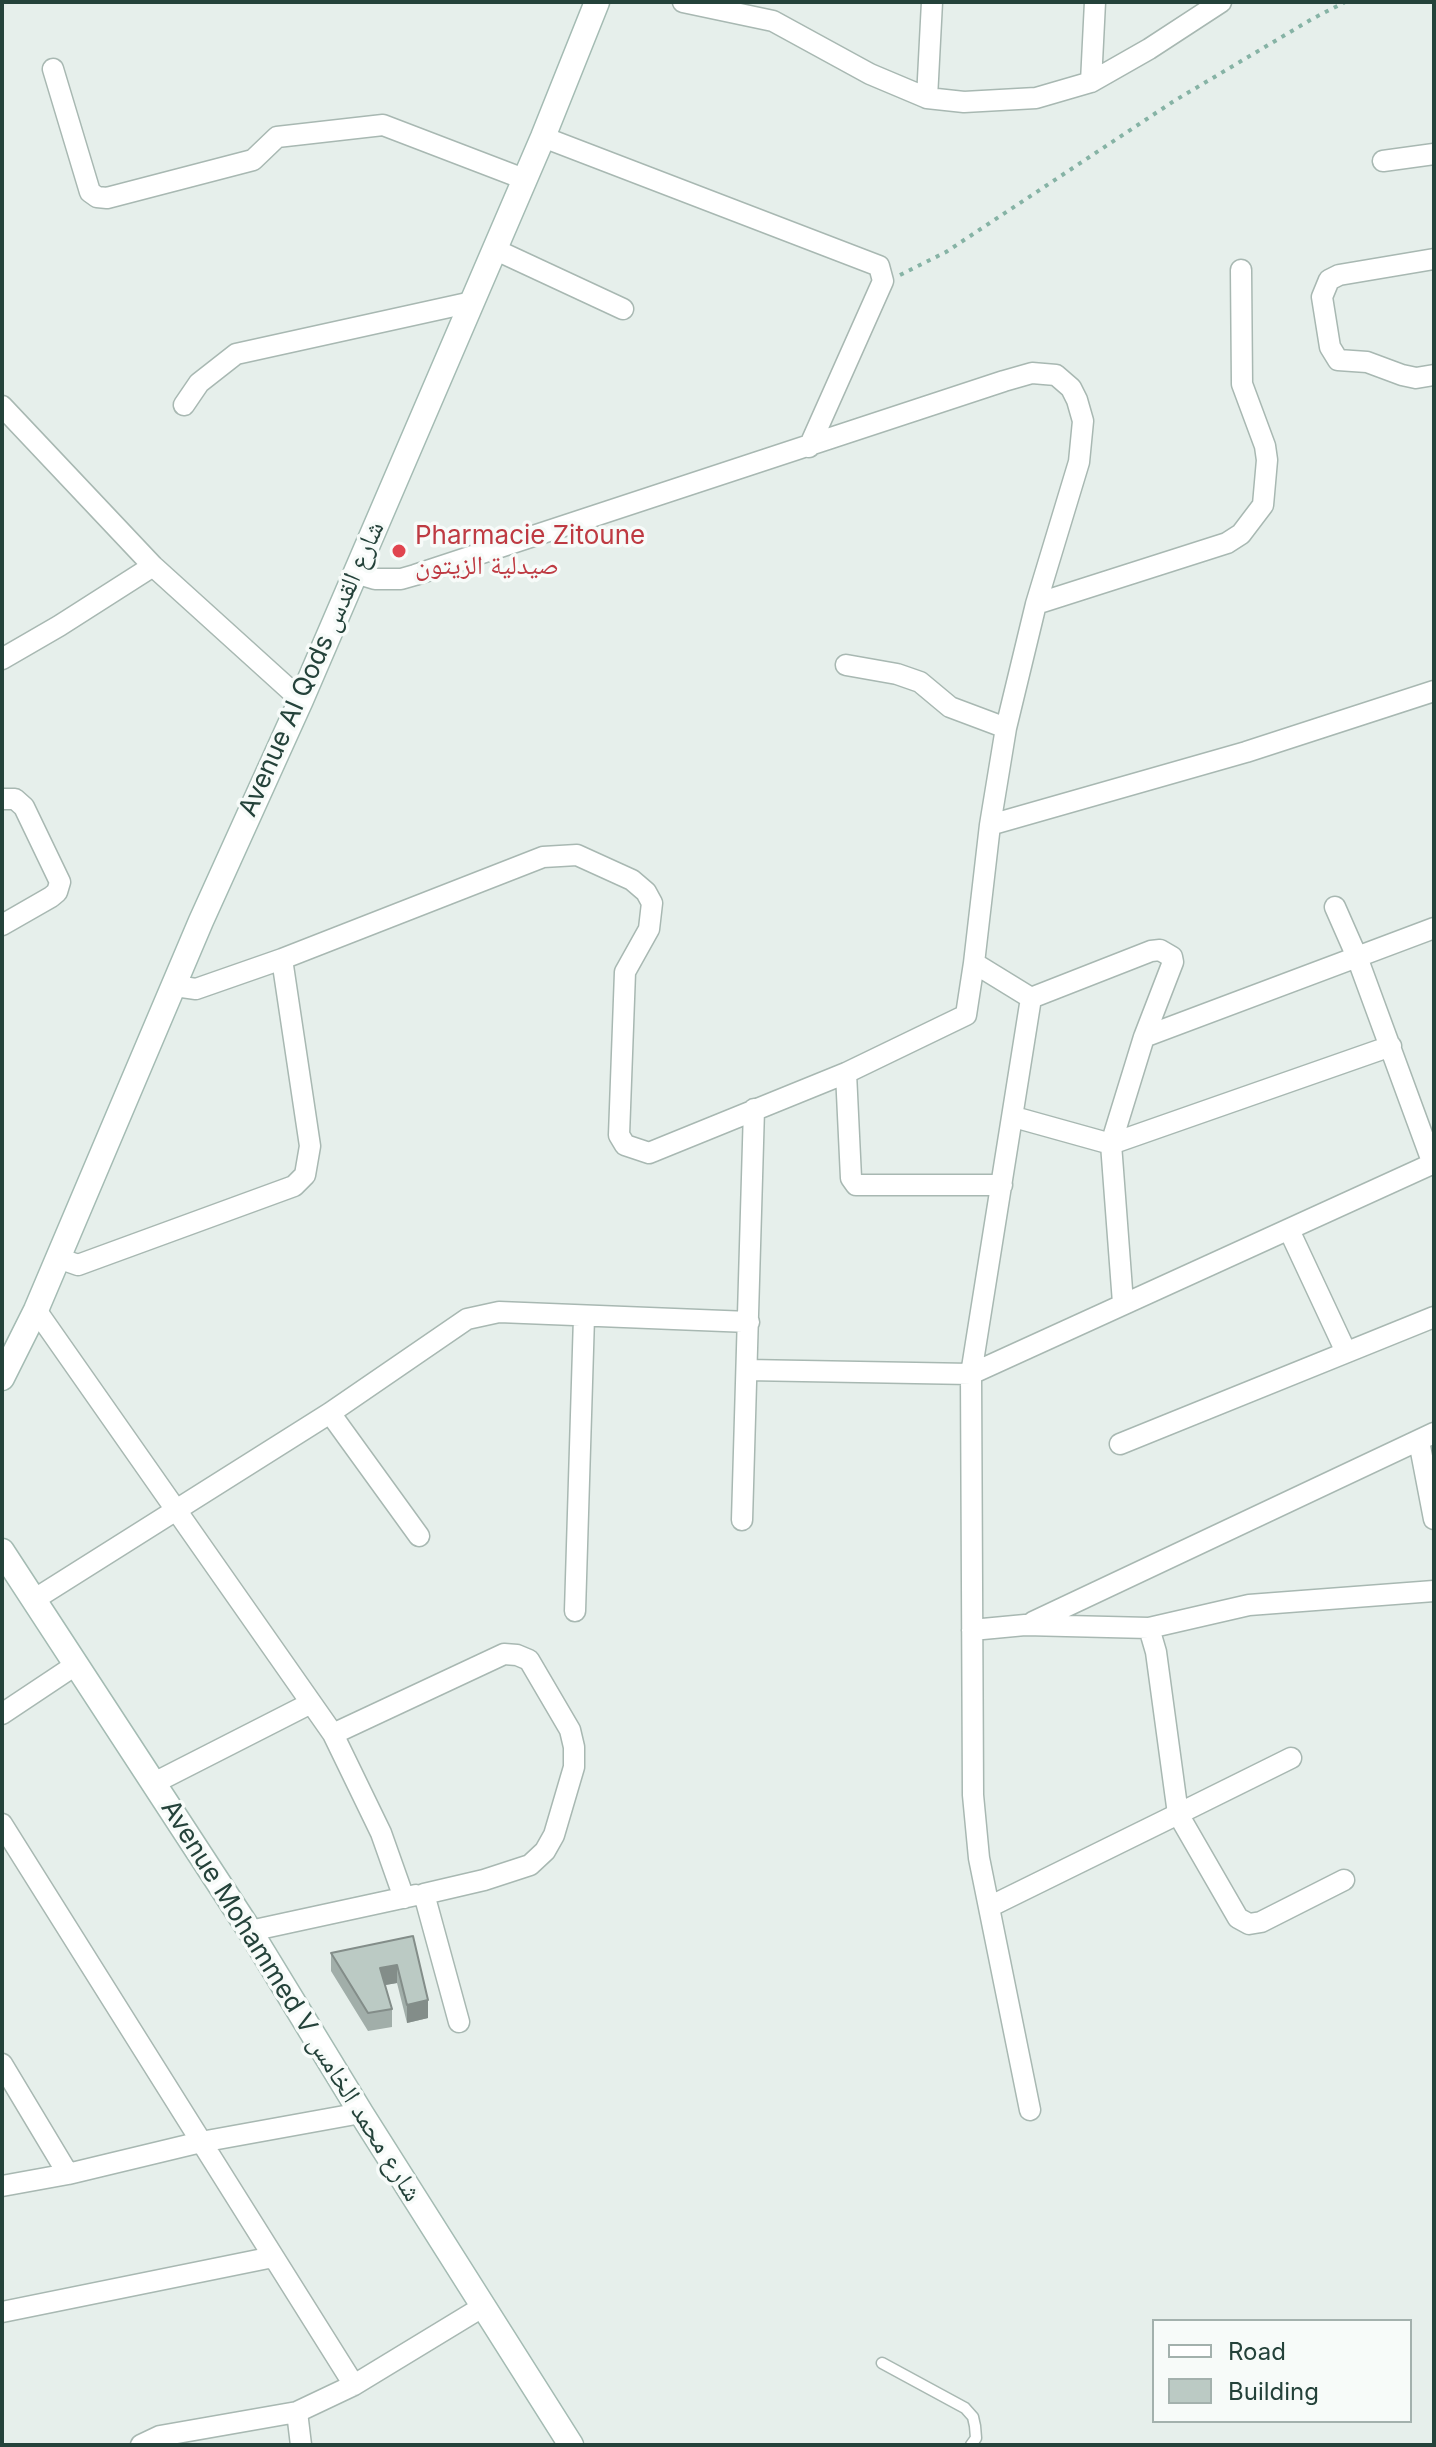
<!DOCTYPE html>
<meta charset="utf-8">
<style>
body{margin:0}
#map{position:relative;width:1436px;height:2447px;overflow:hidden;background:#e6efeb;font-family:Inter,sans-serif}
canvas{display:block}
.frame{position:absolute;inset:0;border:4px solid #24423a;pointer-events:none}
.legend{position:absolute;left:1152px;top:2319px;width:260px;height:104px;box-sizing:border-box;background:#f7fbf9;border:2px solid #a3b1ad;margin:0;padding:10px 14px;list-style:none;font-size:24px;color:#24423a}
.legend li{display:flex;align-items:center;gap:16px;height:40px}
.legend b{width:40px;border:2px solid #a3b1ad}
</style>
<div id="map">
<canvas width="1436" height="2447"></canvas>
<div class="frame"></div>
<ul class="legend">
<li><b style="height:10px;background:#fff"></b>Road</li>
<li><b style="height:22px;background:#bbcac4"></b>Building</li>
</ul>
</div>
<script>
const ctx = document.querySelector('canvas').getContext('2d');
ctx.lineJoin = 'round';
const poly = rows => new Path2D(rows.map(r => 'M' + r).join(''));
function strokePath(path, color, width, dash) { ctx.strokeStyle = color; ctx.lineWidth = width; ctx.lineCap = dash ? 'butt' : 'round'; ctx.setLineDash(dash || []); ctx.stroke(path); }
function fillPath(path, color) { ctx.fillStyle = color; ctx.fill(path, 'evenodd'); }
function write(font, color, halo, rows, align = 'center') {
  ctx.font = font + ' Inter,"Noto Naskh Arabic",sans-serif'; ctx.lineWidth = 7; ctx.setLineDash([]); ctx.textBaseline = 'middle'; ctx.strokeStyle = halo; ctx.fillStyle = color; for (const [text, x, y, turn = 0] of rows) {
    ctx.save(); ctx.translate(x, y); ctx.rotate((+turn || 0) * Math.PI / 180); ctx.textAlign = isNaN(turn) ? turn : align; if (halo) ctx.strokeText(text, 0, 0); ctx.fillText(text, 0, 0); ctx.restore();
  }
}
const path = poly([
 [900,275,946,252,1174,101,1312,19,1345,2]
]);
const lane = poly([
 [882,2363,965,2408,973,2417,975,2426,976,2438,971,2445]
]);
const street = poly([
 [683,2,773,21,870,74,927,98,964,102,1036,98,1091,82,1149,49,1221,2],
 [53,69,90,192,97,197,107,198,253,160,277,137,383,125,524,179],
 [1091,82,1095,2],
 [927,98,932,2],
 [543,137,879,266,883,281,809,447],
 [1383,161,1434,154],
 [494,249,623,309],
 [1434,259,1339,275,1329,280,1322,297,1330,347,1338,360,1367,362,1402,375,1416,378,1434,375],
 [184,405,199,383,236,354,472,302],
 [2,406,153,566,301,700],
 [355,573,375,579,401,579,415,575,1004,381,1032,373,1056,375,1071,388,1077,400,1083,421,1079,462,1036,604,1006,728,990,825,974,963,1031,998],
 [1036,604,1227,543,1241,534,1263,505,1267,460,1265,446,1242,384,1241,270],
 [2,659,59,626,153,566],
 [846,665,897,674,920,682,950,707,1006,728],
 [2,799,15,799,24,807,60,882,57,892,51,897,2,925],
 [990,825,1246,752,1434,691],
 [1335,907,1357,957,1433,1164],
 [175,986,196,989,282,959,543,857,577,855,632,880,646,892,652,903,649,929,625,972,619,1135,625,1145,649,1153,846,1073,966,1015,974,963],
 [1031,998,1151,951,1160,950,1172,957,1173,962,1144,1037,1111,1144,1123,1303],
 [1144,1037,1434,928],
 [846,1073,851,1178,856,1185,1002,1185],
 [1014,1117,1111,1144,1391,1046],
 [1289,1230,1346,1352],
 [58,1258,78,1265,294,1186,305,1175,310,1146,282,959],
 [36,1310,333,1734,381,1833,404,1898],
 [747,1370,971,1374,1434,1163],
 [330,1413,419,1536],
 [1419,1441,1434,1519],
 [1120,1444,1434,1317],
 [742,1520,754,1109],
 [35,1599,330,1413,467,1319,499,1312,749,1322],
 [575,1611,584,1317],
 [1033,1622,1434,1433],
 [1149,1628,1249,1605,1434,1591],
 [972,1630,1025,1625,1149,1628,1156,1652,1178,1814,1291,1758],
 [2,1714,77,1664],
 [333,1734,504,1654,517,1655,529,1660,570,1730,574,1747,574,1767,554,1835,545,1851,530,1865,484,1880,424,1894,459,2022],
 [154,1783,311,1703],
 [2,1824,354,2385],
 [989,1907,1178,1814,1238,1918,1249,1924,1261,1922,1344,1880],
 [250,1931,416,1895],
 [2,2064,68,2174],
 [1030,2110,979,1858,973,1795,971,1374,1031,998],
 [2,2186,68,2174,201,2142,361,2113],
 [2,2312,273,2257],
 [297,2412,301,2445],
 [141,2445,160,2436,297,2412,354,2385,484,2306]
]);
const secondary = poly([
 [2,1378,36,1310,201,921,301,700,543,137,597,2],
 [2,1551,250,1931,361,2113,571,2445]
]);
const wall = poly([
 [413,1936,428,2018,407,2023,397,1983,385,1985,392,2009,392,2027,368,2031,331,1971,331,1953]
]);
const shadedWall = poly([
 [397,1965,397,1983,380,1986,380,1968],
 [428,2000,428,2018,407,2023,407,2005]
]);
const building = poly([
 [413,1936,428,2000,407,2005,397,1965,380,1968,392,2009,368,2013,331,1953,413,1936]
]);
const markers = [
 [399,551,8,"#e0444e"]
];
const healthNames = [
 ["Pharmacie Zitoune",415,536],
 ["صيدلية الزيتون",415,566]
];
const streetNames = [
 ["Avenue Al Qods شارع القدس",312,669,-66],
 ["Avenue Mohammed V شارع محمد الخامس",291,2001,58]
];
strokePath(lane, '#a8b8b2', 13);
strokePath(street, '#a8b8b2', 23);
strokePath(secondary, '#a4bbb3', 27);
strokePath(path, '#86b3a5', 4, [4, 6]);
strokePath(lane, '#fff', 10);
strokePath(street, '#fff', 20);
strokePath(secondary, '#fff', 24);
fillPath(wall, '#a1aea9');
fillPath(shadedWall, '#838d89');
fillPath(building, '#bbcac4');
strokePath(building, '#838d89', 2);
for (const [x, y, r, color] of markers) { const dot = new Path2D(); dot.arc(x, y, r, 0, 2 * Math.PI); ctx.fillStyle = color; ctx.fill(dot); strokePath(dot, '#f7fbf9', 3); }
write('26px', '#be3a42', '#f7fbf9', healthNames, 'left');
write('26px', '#24423a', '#f7fbf9', streetNames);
</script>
